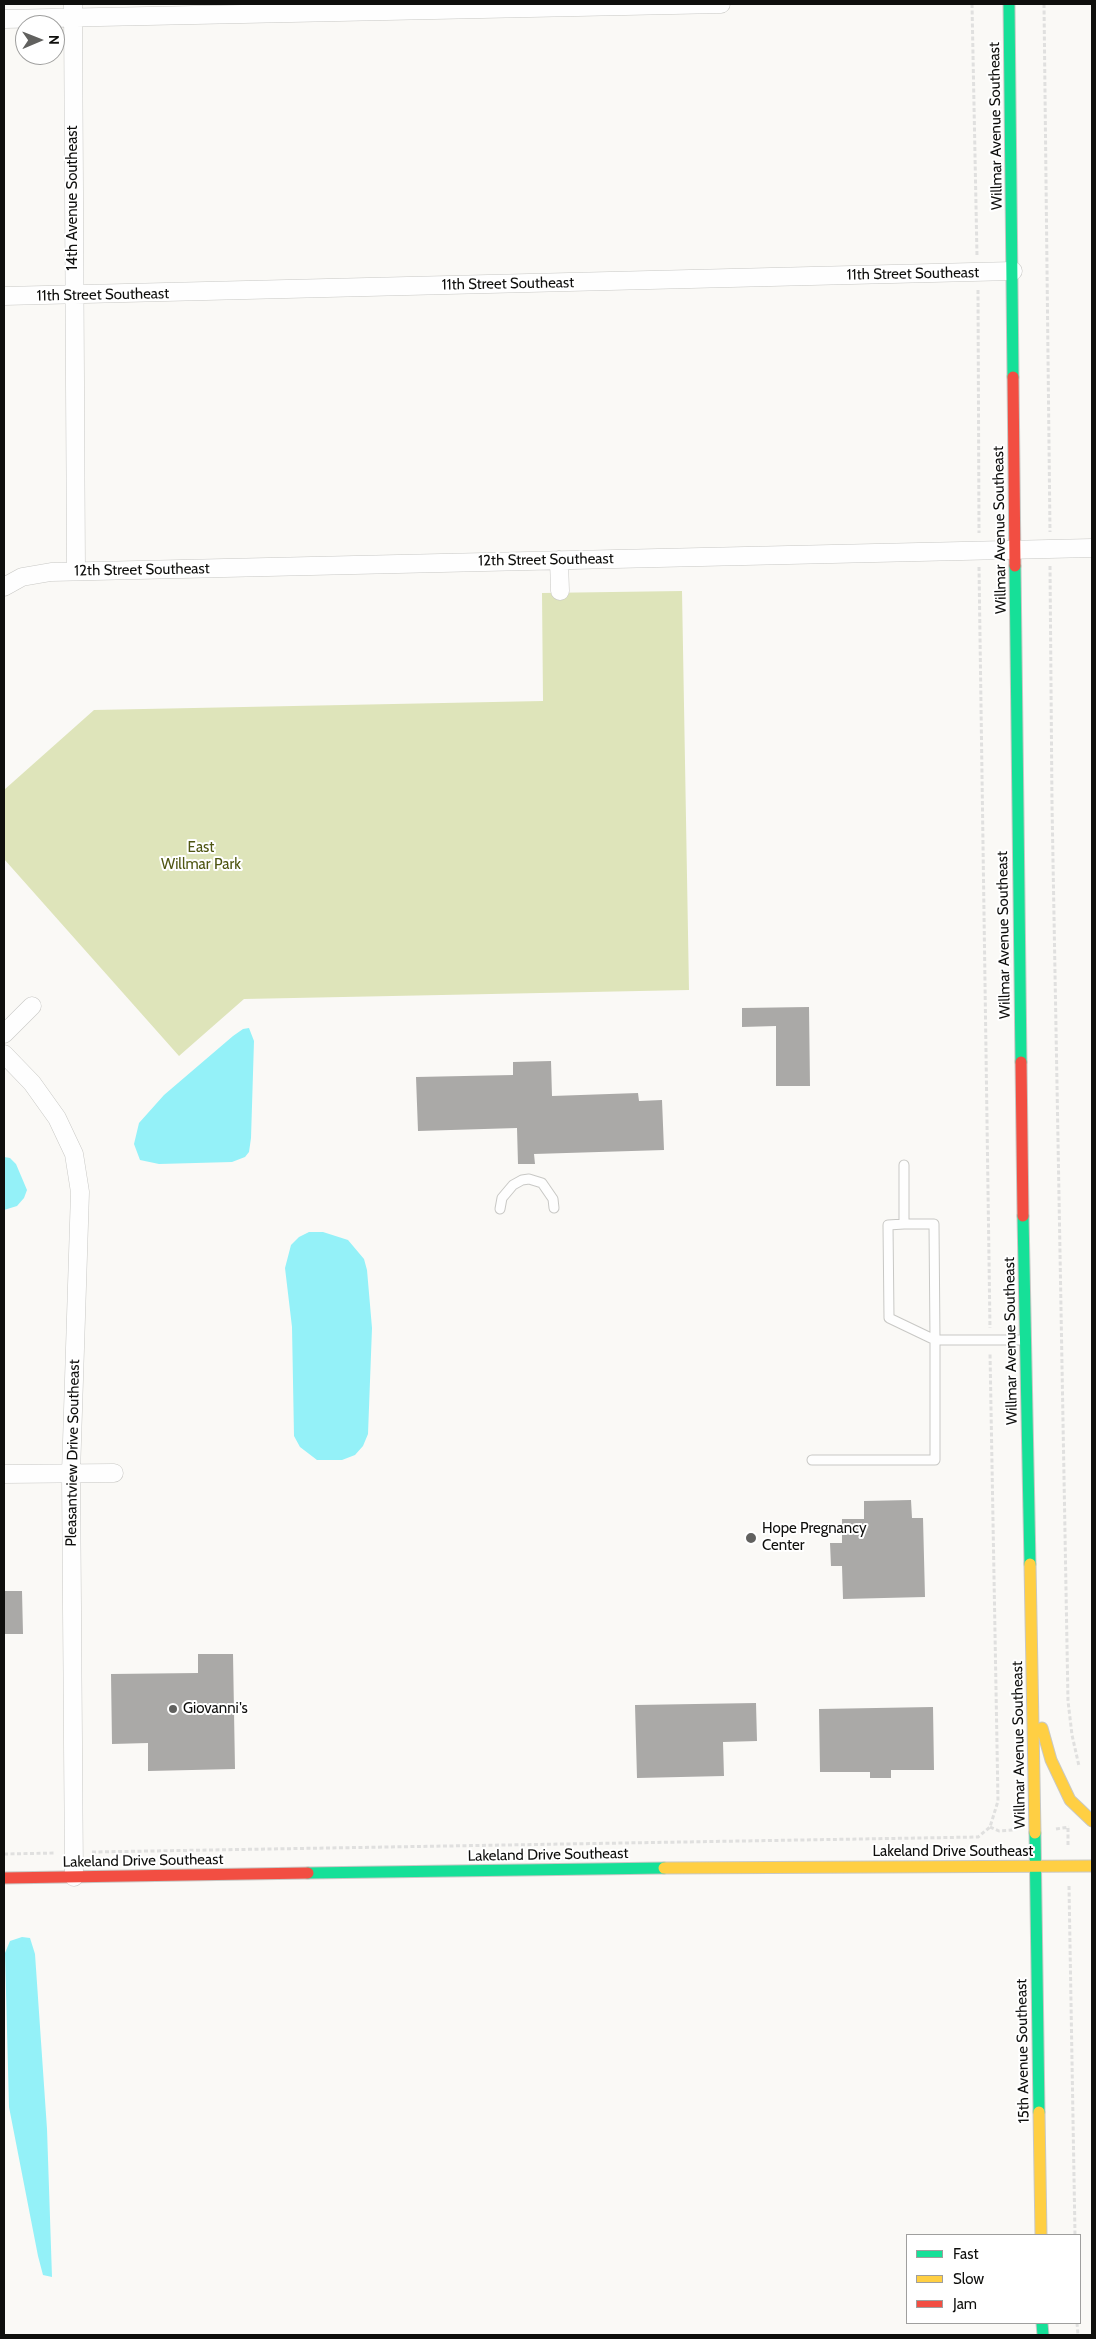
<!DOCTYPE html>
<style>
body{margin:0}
#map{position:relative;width:1096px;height:2339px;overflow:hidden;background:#faf9f6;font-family:Cabin,sans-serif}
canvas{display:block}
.frame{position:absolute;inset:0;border:5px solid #0f0f0d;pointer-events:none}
.legend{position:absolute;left:906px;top:2234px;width:175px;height:90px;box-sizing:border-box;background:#fff;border:1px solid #9f9f9e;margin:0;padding:6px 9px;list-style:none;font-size:15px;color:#0f0f0d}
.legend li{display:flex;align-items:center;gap:10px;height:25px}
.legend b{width:25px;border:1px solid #9f9f9e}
.north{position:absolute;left:15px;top:15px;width:50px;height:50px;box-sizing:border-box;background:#fff;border:1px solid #9f9f9e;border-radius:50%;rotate:89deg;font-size:14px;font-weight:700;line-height:20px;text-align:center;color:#0f0f0d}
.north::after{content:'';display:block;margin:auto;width:18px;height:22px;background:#61615f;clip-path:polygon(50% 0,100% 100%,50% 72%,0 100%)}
</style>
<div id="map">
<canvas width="1096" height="2339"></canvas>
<div class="frame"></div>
<ul class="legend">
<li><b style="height:6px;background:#16e098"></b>Fast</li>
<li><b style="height:6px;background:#ffcf43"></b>Slow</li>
<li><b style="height:6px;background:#f24e42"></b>Jam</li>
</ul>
<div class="north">N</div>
</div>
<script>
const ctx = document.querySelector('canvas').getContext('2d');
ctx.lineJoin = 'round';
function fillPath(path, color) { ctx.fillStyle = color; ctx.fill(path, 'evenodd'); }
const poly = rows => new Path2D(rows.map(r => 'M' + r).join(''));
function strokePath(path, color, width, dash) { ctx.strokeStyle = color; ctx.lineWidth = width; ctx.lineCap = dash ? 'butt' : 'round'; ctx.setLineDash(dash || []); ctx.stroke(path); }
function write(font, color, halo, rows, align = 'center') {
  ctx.font = font + ' Cabin,sans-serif'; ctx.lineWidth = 4; ctx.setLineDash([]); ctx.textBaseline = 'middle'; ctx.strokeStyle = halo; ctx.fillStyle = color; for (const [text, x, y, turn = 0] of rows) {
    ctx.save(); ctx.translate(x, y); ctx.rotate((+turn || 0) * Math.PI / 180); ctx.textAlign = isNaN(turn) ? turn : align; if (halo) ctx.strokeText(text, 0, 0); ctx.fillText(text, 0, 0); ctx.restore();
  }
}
const green = poly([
 [682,591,689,990,244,999,179,1056,4,859,4,790,94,710,543,701,542,593]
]);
const water = poly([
 [249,1028,254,1041,251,1138,249,1152,245,1157,232,1162,159,1164,140,1160,134,1144,139,1123,164,1095,233,1036,243,1029],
 [4,1157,10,1158,16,1164,27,1190,24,1198,17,1206,4,1210],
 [309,1232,323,1232,348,1240,364,1259,367,1270,372,1328,368,1434,363,1446,355,1455,342,1460,317,1460,300,1447,294,1436,292,1327,285,1268,291,1245,299,1237],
 [22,1937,30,1938,35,1954,47,2129,52,2277,43,2275,38,2256,9,2107,5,1953,10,1941]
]);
const building = poly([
 [809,1007,810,1086,776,1086,776,1026,742,1027,742,1008],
 [551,1061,552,1096,638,1093,639,1101,662,1100,664,1150,534,1154,535,1164,518,1164,517,1128,418,1131,416,1077,513,1075,513,1062],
 [911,1500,912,1518,923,1518,925,1597,843,1599,842,1566,831,1566,830,1543,842,1543,842,1519,864,1519,864,1501],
 [4,1591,22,1591,23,1634,4,1634],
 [198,1654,233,1654,235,1769,148,1771,148,1743,112,1744,111,1674,198,1673],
 [756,1703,757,1741,723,1742,724,1776,637,1778,635,1705],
 [933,1707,934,1770,891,1770,891,1778,870,1778,870,1772,820,1772,819,1709]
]);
const path = poly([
 [972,4,977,256],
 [1044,4,1050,532],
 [978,290,979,533],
 [1050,566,1052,804,1068,1701,1072,1735,1079,1766],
 [979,567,990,1328],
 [990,1827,999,1831,1014,1830],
 [1068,1828,1068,1847],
 [1056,1829,1069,1827],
 [92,1852,978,1837,990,1827,998,1801,990,1352],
 [4,1854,56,1853],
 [1069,1886,1075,2235],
 [1077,2323,1078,2335]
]);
const lane = poly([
 [904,1165,904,1224],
 [500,1209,502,1198,513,1185,522,1180,529,1179,542,1183,553,1199,554,1208],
 [904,1224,934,1224,935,1340,889,1318,888,1225,904,1224],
 [812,1460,935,1460,935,1340,1024,1340]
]);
const street = poly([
 [73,4,76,571],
 [4,19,721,4],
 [4,296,1013,271],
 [559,560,560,591],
 [4,587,22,577,51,572,1092,548],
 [4,1034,32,1006],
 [4,1054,32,1083,57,1118,74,1154,80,1192,71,1473,74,1877],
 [4,1474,114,1473]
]);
const fast = poly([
 [1009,4,1013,377],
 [1015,566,1021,1062],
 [1023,1216,1030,1564],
 [1035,1833,1039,2112],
 [308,1873,664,1868],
 [1042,2323,1043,2335]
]);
const slow = poly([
 [1030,1564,1035,1833],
 [1042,1728,1051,1760,1070,1800,1092,1821],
 [664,1868,1092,1866],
 [1039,2112,1041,2235]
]);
const jam = poly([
 [1013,377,1015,566],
 [1021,1062,1023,1216],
 [4,1878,308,1873]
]);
const markers = [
 [751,1538,6,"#61615f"],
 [173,1709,5,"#61615f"]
];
const streetNames = [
 ["Willmar Avenue Southeast",996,126,-91],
 ["14th Avenue Southeast",73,198,-90],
 ["11th Street Southeast",913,274,-1],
 ["11th Street Southeast",508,284,-1],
 ["11th Street Southeast",103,295,-1],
 ["Willmar Avenue Southeast",1000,530,-91],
 ["12th Street Southeast",546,560,-1],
 ["12th Street Southeast",142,570,-1],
 ["Willmar Avenue Southeast",1004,935,-91],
 ["Willmar Avenue Southeast",1011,1341,-91],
 ["Pleasantview Drive Southeast",73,1453,-89],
 ["Willmar Avenue Southeast",1019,1745,-91],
 ["Lakeland Drive Southeast",953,1852],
 ["Lakeland Drive Southeast",548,1855,-1],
 ["Lakeland Drive Southeast",143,1861,-1],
 ["15th Avenue Southeast",1023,2051,-91]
];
const parkNames = [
 ["East",201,848],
 ["Willmar Park",201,865]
];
const poiNames = [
 ["Hope Pregnancy",762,1529],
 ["Center",762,1546],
 ["Giovanni's",183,1709]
];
fillPath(green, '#dee4ba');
fillPath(water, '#94f1f8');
fillPath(building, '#aaa9a7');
strokePath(lane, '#c8c8c5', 11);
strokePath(street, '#c8c8c5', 19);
strokePath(fast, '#c8c8c5', 13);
strokePath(slow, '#c8c8c5', 13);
strokePath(jam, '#c8c8c5', 13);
strokePath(path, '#e0e0df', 3, [4, 2.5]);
strokePath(lane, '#fefefe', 9);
strokePath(street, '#fefefe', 18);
strokePath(fast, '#16e098', 11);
strokePath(slow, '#ffcf43', 11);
strokePath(jam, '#f24e42', 11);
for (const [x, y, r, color] of markers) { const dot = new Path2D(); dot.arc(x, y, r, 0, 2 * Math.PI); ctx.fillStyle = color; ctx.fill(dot); strokePath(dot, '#fff', 2); }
write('15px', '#0f0f0d', '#fff', streetNames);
write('15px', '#4f5612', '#fff', parkNames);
write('15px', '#0f0f0d', '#fff', poiNames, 'left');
</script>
